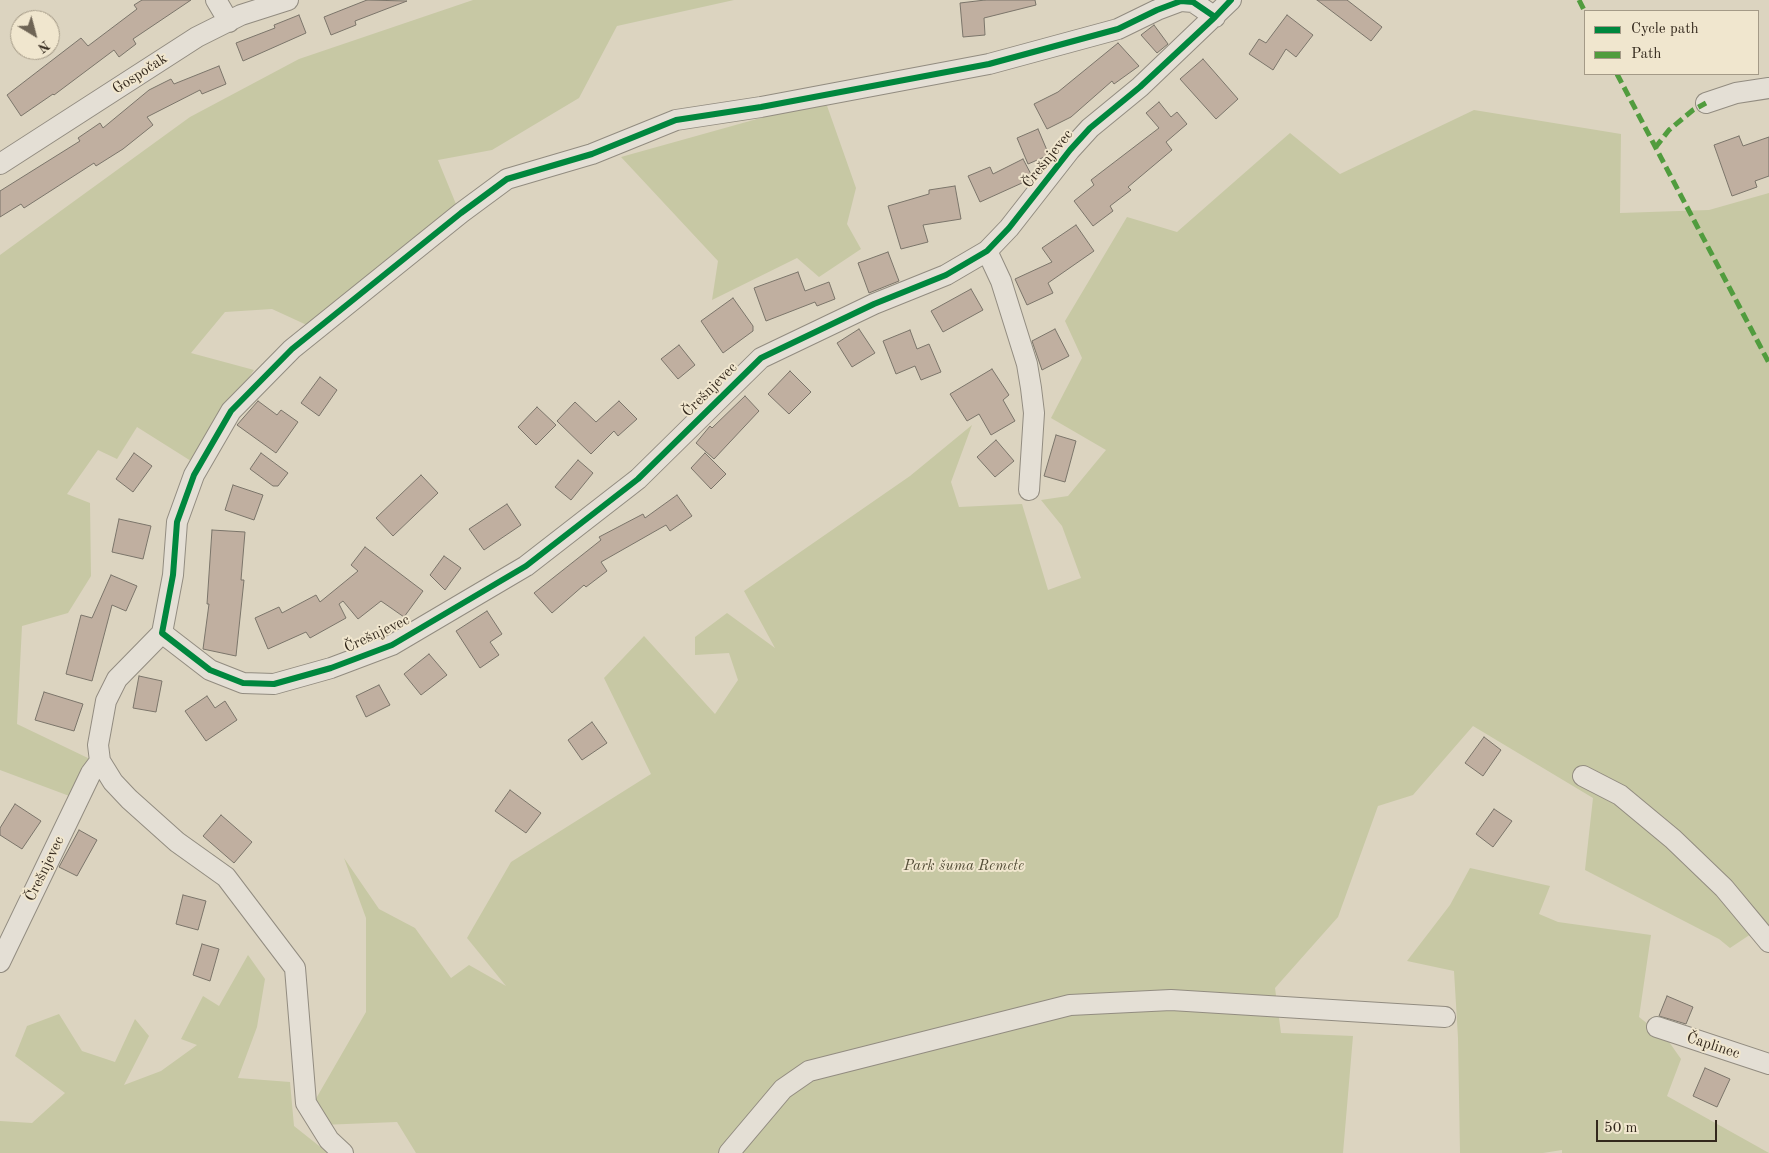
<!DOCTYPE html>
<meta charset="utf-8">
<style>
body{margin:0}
#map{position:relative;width:1769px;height:1153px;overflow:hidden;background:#dcd4c0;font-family:"Old Standard TT",serif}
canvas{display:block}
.legend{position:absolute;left:1584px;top:10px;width:175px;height:65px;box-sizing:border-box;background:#f0e6ce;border:1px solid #a49a87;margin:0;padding:6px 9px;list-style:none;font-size:15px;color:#33281c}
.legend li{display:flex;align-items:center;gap:10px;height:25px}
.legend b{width:25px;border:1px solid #a49a87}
.north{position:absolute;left:10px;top:10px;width:50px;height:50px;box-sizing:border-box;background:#f0e6ce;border:1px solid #a49a87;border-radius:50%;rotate:143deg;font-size:14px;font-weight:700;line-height:20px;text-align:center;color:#33281c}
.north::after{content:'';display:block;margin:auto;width:18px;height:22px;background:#6e6455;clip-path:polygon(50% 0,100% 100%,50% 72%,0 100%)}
.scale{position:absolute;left:1596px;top:1120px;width:121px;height:22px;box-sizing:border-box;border:2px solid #33281c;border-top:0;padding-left:6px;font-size:15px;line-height:18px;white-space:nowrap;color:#33281c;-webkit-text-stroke:4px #f0e6ce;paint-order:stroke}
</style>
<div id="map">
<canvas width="1769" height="1153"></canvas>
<ul class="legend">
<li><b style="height:6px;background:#00873e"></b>Cycle path</li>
<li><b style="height:6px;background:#519c3e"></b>Path</li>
</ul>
<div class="north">N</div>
<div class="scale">50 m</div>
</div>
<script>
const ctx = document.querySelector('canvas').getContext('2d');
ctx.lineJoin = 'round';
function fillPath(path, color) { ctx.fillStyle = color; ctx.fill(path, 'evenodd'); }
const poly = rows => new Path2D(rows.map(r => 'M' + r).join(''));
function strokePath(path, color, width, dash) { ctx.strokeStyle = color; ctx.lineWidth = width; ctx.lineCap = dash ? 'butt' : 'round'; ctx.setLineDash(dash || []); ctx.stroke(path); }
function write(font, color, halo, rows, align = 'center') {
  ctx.font = font + ' "Old Standard TT",serif'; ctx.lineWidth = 4; ctx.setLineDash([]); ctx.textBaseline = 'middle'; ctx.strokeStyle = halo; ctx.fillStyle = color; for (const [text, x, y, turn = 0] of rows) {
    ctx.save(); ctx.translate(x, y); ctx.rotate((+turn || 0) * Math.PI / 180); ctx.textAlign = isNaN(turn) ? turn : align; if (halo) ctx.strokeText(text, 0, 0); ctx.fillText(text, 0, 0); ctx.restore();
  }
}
const green = poly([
 [473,0,734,0,617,26,579,98,492,150,438,160,458,209,309,326,272,309,225,312,191,353,254,370,191,461,137,427,117,459,98,450,67,494,90,503,91,576,68,613,22,626,17,724,90,759,72,797,0,770,0,255,190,117,299,59],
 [825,100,856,188,847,224,861,249,819,277,797,258,712,300,718,261,621,157],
 [1474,110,1621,134,1620,213,1709,210,1769,193,1769,934,1751,934,1730,948,1719,939,1585,870,1593,798,1473,726,1413,795,1378,806,1338,917,1275,988,1281,1033,1353,1036,1343,1153,416,1153,397,1122,321,1125,310,1109,366,1012,366,918,344,858,379,909,415,928,451,978,469,965,506,986,467,938,511,862,651,774,604,678,644,636,715,714,738,680,729,653,695,655,695,637,727,613,775,648,744,591,910,476,972,425,951,482,959,507,1022,504,1048,590,1081,578,1062,526,1041,500,1068,496,1106,450,1051,418,1082,358,1065,321,1127,217,1177,232,1290,133,1340,174],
 [1470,868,1550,886,1539,914,1558,922,1651,935,1639,1017,1667,1039,1681,1059,1667,1096,1769,1153,1562,1153,1562,1150,1543,1153,1460,1153,1458,1038,1454,971,1407,961,1450,905],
 [248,955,265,979,257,1027,238,1078,290,1082,294,1126,328,1153,0,1153,0,1121,32,1123,65,1093,15,1056,27,1026,59,1014,82,1051,115,1062,135,1019,149,1036,124,1085,161,1071,197,1045,181,1039,203,996,219,1006]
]);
const building = poly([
 [142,0,191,0,133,39,136,44,119,57,114,50,54,95,53,94,21,116,7,95,81,38,88,46,137,9,134,5,142,0],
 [367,0,407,1,355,21,356,25,331,35,324,17,367,0],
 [985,0,1035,0,1036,5,984,18,985,35,963,37,960,3,985,0],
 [1317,0,1347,0,1382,27,1371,41,1317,0],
 [299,15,306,33,243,61,236,43,275,28,274,25,299,15],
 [1287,15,1313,35,1296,57,1286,49,1273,70,1249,54,1259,39,1266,43,1287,15],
 [1154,25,1168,44,1157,53,1141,35,1154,25],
 [1118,43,1139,66,1114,84,1112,81,1071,117,1047,129,1034,104,1058,92,1118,43],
 [1203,59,1238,99,1216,119,1180,79,1203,59],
 [219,66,226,84,202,94,200,90,147,117,153,125,123,149,96,166,94,163,24,208,21,204,0,217,0,191,80,141,78,138,100,123,103,128,149,90,171,79,174,84,219,66],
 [1159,102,1171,117,1177,112,1187,124,1166,142,1172,150,1128,187,1131,190,1110,206,1113,211,1093,226,1074,201,1094,185,1091,180,1159,128,1146,113,1159,102],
 [1038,129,1049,155,1028,164,1017,138,1038,129],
 [1739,136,1743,146,1769,137,1769,176,1755,181,1757,187,1732,196,1714,145,1739,136],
 [1023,159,1033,178,980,202,968,176,990,167,993,174,1023,159],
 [955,186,961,219,923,225,928,242,901,249,888,206,929,194,929,190,955,186],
 [1076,225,1094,251,1048,283,1053,293,1027,305,1015,279,1052,262,1042,248,1076,225],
 [888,252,899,281,869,293,858,263,888,252],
 [798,272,805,291,829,282,835,299,817,306,815,302,766,321,754,288,798,272],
 [971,289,983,310,943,332,931,311,971,289],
 [733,298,753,326,753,331,723,353,701,321,733,298],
 [859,329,875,353,852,367,837,343,859,329],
 [1055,329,1069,356,1042,370,1032,341,1055,329],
 [910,330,917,349,929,344,941,372,921,380,915,366,896,374,883,341,910,330],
 [679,345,695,365,678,379,661,359,679,345],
 [992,369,1009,395,1003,400,1015,421,991,435,979,414,967,421,950,394,992,369],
 [790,371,811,392,789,414,768,394,790,371],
 [320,377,337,390,319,416,301,403,320,377],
 [745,396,759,411,714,459,696,443,710,426,712,428,745,396],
 [258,401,277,415,281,410,298,422,276,453,237,425,258,401],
 [619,401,637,419,618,436,614,431,591,454,557,421,575,402,596,422,619,401],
 [537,407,556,425,536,445,518,427,537,407],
 [1056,435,1076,441,1065,482,1044,476,1056,435],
 [996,440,1014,461,995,477,977,457,996,440],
 [134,453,152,466,133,492,116,479,134,453],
 [261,453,288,473,278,486,273,486,250,469,261,453],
 [705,453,726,474,711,489,691,468,705,453],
 [578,460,593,473,571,500,555,487,578,460],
 [421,475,438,493,393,536,376,518,421,475],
 [233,485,263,495,254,520,225,510,233,485],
 [677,495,692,516,670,531,666,525,601,562,607,571,586,587,584,585,552,613,534,593,601,540,599,537,643,514,645,518,677,495],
 [507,504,521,525,484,550,469,529,507,504],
 [119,519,151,526,143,559,112,552,119,519],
 [212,530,245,532,241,580,244,580,236,656,203,649,209,604,207,604,212,530],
 [365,547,423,591,404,617,381,601,358,619,343,601,339,604,346,618,310,638,306,632,268,649,255,618,279,607,282,613,316,595,320,602,358,571,351,565,365,547],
 [444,556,461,568,445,590,430,575,444,556],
 [111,575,137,586,126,611,112,605,92,681,66,674,81,615,92,618,111,575],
 [487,611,502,634,490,642,499,655,480,668,456,631,487,611],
 [429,654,447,675,421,695,404,674,429,654],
 [139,676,162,681,156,712,133,708,139,676],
 [379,685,390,705,366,717,356,696,379,685],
 [44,692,83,704,74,731,35,720,44,692],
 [207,696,215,708,225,701,237,720,206,741,185,711,207,696],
 [592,722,607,743,582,760,568,740,592,722],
 [1484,737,1501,750,1483,776,1465,763,1484,737],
 [510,790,541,813,526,833,495,811,510,790],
 [15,804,41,821,22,849,0,835,0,828,15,804],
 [1494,809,1512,821,1493,847,1476,834,1494,809],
 [221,815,252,842,234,863,203,836,221,815],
 [79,830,97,840,77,876,59,867,79,830],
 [183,895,206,901,198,930,176,924,183,895],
 [202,944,219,949,210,981,193,975,202,944],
 [1667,996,1693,1007,1686,1024,1659,1016,1667,996],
 [1705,1068,1730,1079,1717,1107,1693,1096,1705,1068]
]);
const minor = poly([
 [216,0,229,22],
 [1706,103,1736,93,1769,88],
 [0,164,197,37,241,15,288,0],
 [987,251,1001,281,1027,364,1031,388,1034,413,1029,490],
 [162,633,173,575,177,522,194,475,231,411,292,349,461,213,507,179,592,154,676,120,761,107,989,64,1118,29,1157,10,1181,1,1193,2,1215,17],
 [162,633,210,670,243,683,274,684,331,668,392,645,526,566,638,479,761,358,874,304,946,275,987,251,1009,228,1070,150,1090,128,1140,87,1231,0],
 [100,761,113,782,129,799,177,842,226,877,295,968,306,1103,329,1140,343,1153],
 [1583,776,1620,795,1673,839,1724,888,1769,942],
 [0,962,91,773,100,761,98,745,106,701,117,679,162,633],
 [1657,1027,1769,1064],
 [729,1153,783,1089,809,1071,1070,1005,1171,1000,1445,1017]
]);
const quiet = poly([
 [1579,0,1585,12],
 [1617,74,1769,363],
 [1655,148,1669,130,1693,110,1706,103]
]);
const cycleway = poly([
 [1215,17,1193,2,1181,1,1157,10,1118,29,989,64,761,107,676,120,592,154,507,179,461,213,292,349,231,411,194,475,177,522,173,575,162,633,210,670,243,683,274,684,331,668,392,645,526,566,638,479,761,358,874,304,946,275,987,251,1009,228,1070,150,1090,128,1140,87,1215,17,1231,0]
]);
const streetNames = [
 ["Gospočak",140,74,-33],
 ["Črešnjevec",1048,159,-51],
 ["Črešnjevec",710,390,-45],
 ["Črešnjevec",377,634,-25],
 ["Črešnjevec",45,869,-64],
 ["Čaplinec",1713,1046,18]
];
const parkNames = [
 ["Park šuma Remete",964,866]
];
fillPath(green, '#c7c8a4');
fillPath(building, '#c0afa0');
strokePath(building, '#7b756a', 1);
strokePath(minor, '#928c80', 22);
strokePath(minor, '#e4dfd5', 20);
strokePath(quiet, '#519c3e', 5, [10, 5]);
strokePath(cycleway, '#00873e', 6);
write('15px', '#33281c', '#f0e6ce', streetNames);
write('italic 15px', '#544e38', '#f0e6ce', parkNames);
</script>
